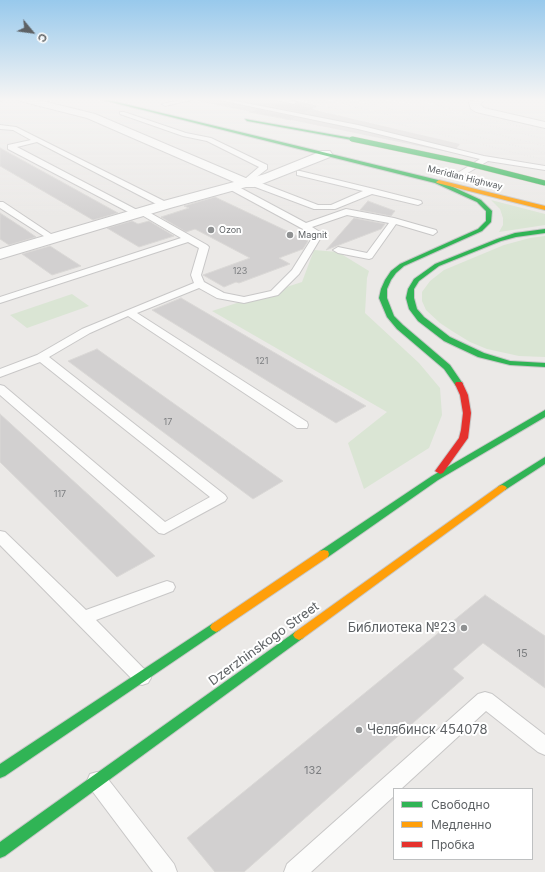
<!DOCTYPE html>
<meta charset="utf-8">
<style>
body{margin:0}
#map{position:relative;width:545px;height:872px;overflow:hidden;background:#ebe9e7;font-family:Inter,sans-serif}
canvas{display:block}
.legend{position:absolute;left:393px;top:788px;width:140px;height:72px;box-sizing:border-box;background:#fff;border:1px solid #bec0c1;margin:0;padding:5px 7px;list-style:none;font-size:12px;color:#5d6164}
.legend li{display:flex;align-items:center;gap:8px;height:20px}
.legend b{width:20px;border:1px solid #bec0c1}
.north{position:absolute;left:12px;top:12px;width:40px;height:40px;-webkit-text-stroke:3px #fff;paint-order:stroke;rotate:119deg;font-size:11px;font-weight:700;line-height:16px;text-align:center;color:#5d6164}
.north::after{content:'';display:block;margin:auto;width:14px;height:18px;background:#5d6164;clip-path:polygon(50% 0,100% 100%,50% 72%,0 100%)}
</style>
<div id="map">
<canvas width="545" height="872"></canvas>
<ul class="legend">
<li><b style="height:5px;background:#30b455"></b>Свободно</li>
<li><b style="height:5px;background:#ff9f0a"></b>Медленно</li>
<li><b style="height:5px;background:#e5322d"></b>Пробка</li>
</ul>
<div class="north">С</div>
</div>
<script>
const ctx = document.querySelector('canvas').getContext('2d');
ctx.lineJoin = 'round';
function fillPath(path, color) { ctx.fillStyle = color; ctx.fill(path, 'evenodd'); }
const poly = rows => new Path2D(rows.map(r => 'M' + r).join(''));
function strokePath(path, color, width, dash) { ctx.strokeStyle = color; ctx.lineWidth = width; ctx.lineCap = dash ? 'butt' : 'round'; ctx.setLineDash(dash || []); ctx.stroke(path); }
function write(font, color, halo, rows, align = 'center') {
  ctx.font = font + ' Inter,sans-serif'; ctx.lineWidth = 4; ctx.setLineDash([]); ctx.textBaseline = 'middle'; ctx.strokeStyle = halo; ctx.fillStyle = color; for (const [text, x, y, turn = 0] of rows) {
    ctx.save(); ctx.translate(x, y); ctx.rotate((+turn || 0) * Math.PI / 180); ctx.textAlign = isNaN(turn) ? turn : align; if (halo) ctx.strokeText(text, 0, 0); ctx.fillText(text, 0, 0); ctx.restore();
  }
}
const industrial = poly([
 [188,99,291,99,318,106,311,109,460,144,453,153]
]);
const green = poly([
 [491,200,545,214,545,225,499,232,503,225,503,218,500,209],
 [545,236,545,357,519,356,487,349,470,342,452,331,440,323,426,310,422,301,422,292,430,281,444,270,504,245,530,238],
 [314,250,338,252,369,271,367,278,365,313,419,363,440,388,442,415,429,448,364,489,348,443,387,412,212,311,302,282],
 [72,294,89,306,27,328,10,315]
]);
const building = poly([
 [283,103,294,105,296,104,312,108,304,113,270,106,283,103],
 [258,109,296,117,291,120,249,112,258,109],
 [0,148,62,182,118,213,93,220,0,166,0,148],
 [215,197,308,241,303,249,279,258,290,264,239,283,236,282,224,287,203,275,250,258,195,229,186,232,161,217,189,208,184,206,215,197],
 [368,201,395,211,391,216,360,210,368,201],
 [0,213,26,230,36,237,9,245,0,239,0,213],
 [354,218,385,224,381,229,326,250,354,218],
 [132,221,138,224,149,221,174,236,139,247,107,228,132,221],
 [50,246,81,266,52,275,22,254,50,246],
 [181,298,366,406,336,423,152,310,181,298],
 [97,349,283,481,253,499,68,361,97,349],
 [0,414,103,508,155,556,117,577,0,462,0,414],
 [485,595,545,636,545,688,483,643,453,669,464,678,244,872,215,872,187,838,485,595]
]);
const lane = poly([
 [0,99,4,99,0,101,0,99],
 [185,99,196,99,165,106,162,104,185,99],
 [215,99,225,99,358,125,484,156,545,166,545,170,488,161,459,178,455,176,456,174,480,159,358,129,215,99],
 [272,99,284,99,297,102,294,104,272,99],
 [120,112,124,112,186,133,211,138,267,165,267,169,254,179,256,181,318,205,331,205,363,191,297,175,297,171,300,171,374,189,421,201,422,203,418,205,372,194,335,209,314,209,250,185,245,179,259,167,207,141,183,136,120,114,120,112],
 [0,125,16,127,168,203,169,205,168,207,162,207,37,142,17,147,139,211,145,210,207,245,209,247,201,275,204,282,224,293,244,297,271,291,292,270,314,235,229,189,229,185,235,185,306,223,346,209,394,218,436,230,437,232,433,235,396,224,372,258,369,259,338,253,333,250,338,247,367,253,389,223,347,215,312,227,323,234,299,274,278,295,244,303,217,298,199,288,137,313,307,422,308,425,307,428,297,428,128,316,90,333,49,357,225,495,227,498,225,501,164,534,159,533,0,395,0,385,4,386,165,522,210,497,40,362,0,377,0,369,37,355,82,329,194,283,191,275,199,248,188,242,0,303,0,297,181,238,140,214,134,215,8,149,8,145,31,140,13,130,0,129,0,125],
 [0,202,3,202,57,238,56,240,50,240,0,208,0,202],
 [0,531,5,532,86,610,161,583,167,581,173,583,175,587,173,591,96,620,148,673,151,678,148,683,142,685,136,683,0,545,0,531],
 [485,692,492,694,545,735,545,755,538,752,486,711,401,789,394,789,394,796,311,872,284,872,287,864,478,694,485,692],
 [97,772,104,774,174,864,177,872,153,872,90,788,87,781,90,774,97,772]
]);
const street = poly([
 [19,99,35,99,95,114,248,179,265,174,322,151,330,151,332,154,330,157,254,187,246,187,170,208,0,259,0,249,160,202,234,182,87,118,20,101,19,99],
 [474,99,486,99,480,104,484,108,545,122,545,128,476,112,471,109,469,103,474,99]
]);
const fast = poly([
 [99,99,104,99,438,180,481,200,492,211,491,222,482,231,404,266,396,273,391,280,387,289,387,298,394,316,403,325,450,365,463,384,462,386,456,386,444,369,397,329,387,317,379,298,381,289,385,280,391,271,400,264,478,229,486,221,486,211,477,202,435,183,99,99],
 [245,119,352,138,354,139,352,140,247,121,245,119],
 [545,229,545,233,516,237,501,241,439,266,419,281,414,289,414,298,417,309,424,317,450,337,484,353,510,361,545,363,545,367,510,365,478,357,444,341,418,321,409,309,406,298,408,289,414,279,435,264,497,239,515,233,545,229],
 [545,410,545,417,438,480,328,557,320,557,319,554,320,551,432,476,545,410],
 [545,457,545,464,505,490,499,490,497,488,499,486,545,457],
 [216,622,220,624,222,627,220,630,5,776,0,778,0,764,212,624,216,622],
 [299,630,303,632,305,635,303,638,5,856,0,858,0,842,295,632,299,630]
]);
const slow = poly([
 [439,180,545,206,545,210,437,183,436,182,439,180],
 [502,485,505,486,507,488,505,490,303,638,299,640,295,638,293,635,295,632,499,486,502,485],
 [324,550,328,551,329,554,328,557,220,630,216,632,212,630,210,627,212,624,320,551,324,550]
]);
const jam = poly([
 [456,382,462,382,468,395,471,413,469,430,468,438,443,473,440,474,435,471,459,438,461,430,463,413,460,395,455,384,456,382]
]);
const rail = poly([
 [297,99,545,160],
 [323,99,545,153],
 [348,99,545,146],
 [385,99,429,109],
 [423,102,458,110],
 [423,110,545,139],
 [452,111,545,132]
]);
const fastBridge = poly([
 [352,139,466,163,545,183]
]);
const markers = [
 [211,230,4,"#8f9192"],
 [290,235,4,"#8f9192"],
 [464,628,4,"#8f9192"],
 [359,730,4,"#8f9192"]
];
const farStreetnames = [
 ["Meridian Highway",465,178,14]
];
const farPoinames = [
 ["Ozon",219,230],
 ["Magnit",298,235]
];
const numberNames = [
 ["123",240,271],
 ["121",262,361],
 ["17",168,422],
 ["117",60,494]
];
const nearNumbernames = [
 ["15",522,654],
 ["132",313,771]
];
const nearPoinames = [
 ["Библиотека №23",456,628],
 ["Челябинск 454078",367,730,"left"]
];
const nearStreetnames = [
 ["Dzerzhinskogo Street",264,644,-36]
];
fillPath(industrial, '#dbd8d7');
fillPath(green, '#dae5d4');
fillPath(building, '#d2d0d0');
strokePath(building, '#dad8d6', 1);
strokePath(lane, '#c8c7c7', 2);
strokePath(street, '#c8c7c7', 2);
strokePath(fast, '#c7c7c7', 2);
strokePath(slow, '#c7c7c7', 2);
strokePath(jam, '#c7c7c7', 2);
fillPath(lane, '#fcfcfb');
fillPath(street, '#fcfcfb');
fillPath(fast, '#30b455');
fillPath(slow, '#ff9f0a');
fillPath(jam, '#e5322d');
strokePath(rail, '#e2e1e1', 1.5, [0.5, 2.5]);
strokePath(fastBridge, '#d0c4b8', 6, []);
strokePath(fastBridge, '#30b455', 5);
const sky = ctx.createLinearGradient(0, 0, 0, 221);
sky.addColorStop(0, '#98c9ec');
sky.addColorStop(0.45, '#f6f5f4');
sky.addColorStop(1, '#f6f5f400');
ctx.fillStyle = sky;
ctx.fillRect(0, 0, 545, 221);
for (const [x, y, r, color] of markers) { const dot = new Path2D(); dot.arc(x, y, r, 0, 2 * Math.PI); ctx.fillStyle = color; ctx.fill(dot); strokePath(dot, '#fff', 1.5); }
write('9px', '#5d6164', '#fff', farStreetnames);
write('9px', '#5d6164', '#fff', farPoinames, 'left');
write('9px', '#7c7e80', null, numberNames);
write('11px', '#7c7e80', null, nearNumbernames);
write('13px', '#5d6164', '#fff', nearPoinames, 'right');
write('13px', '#5d6164', '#fff', nearStreetnames);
</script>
